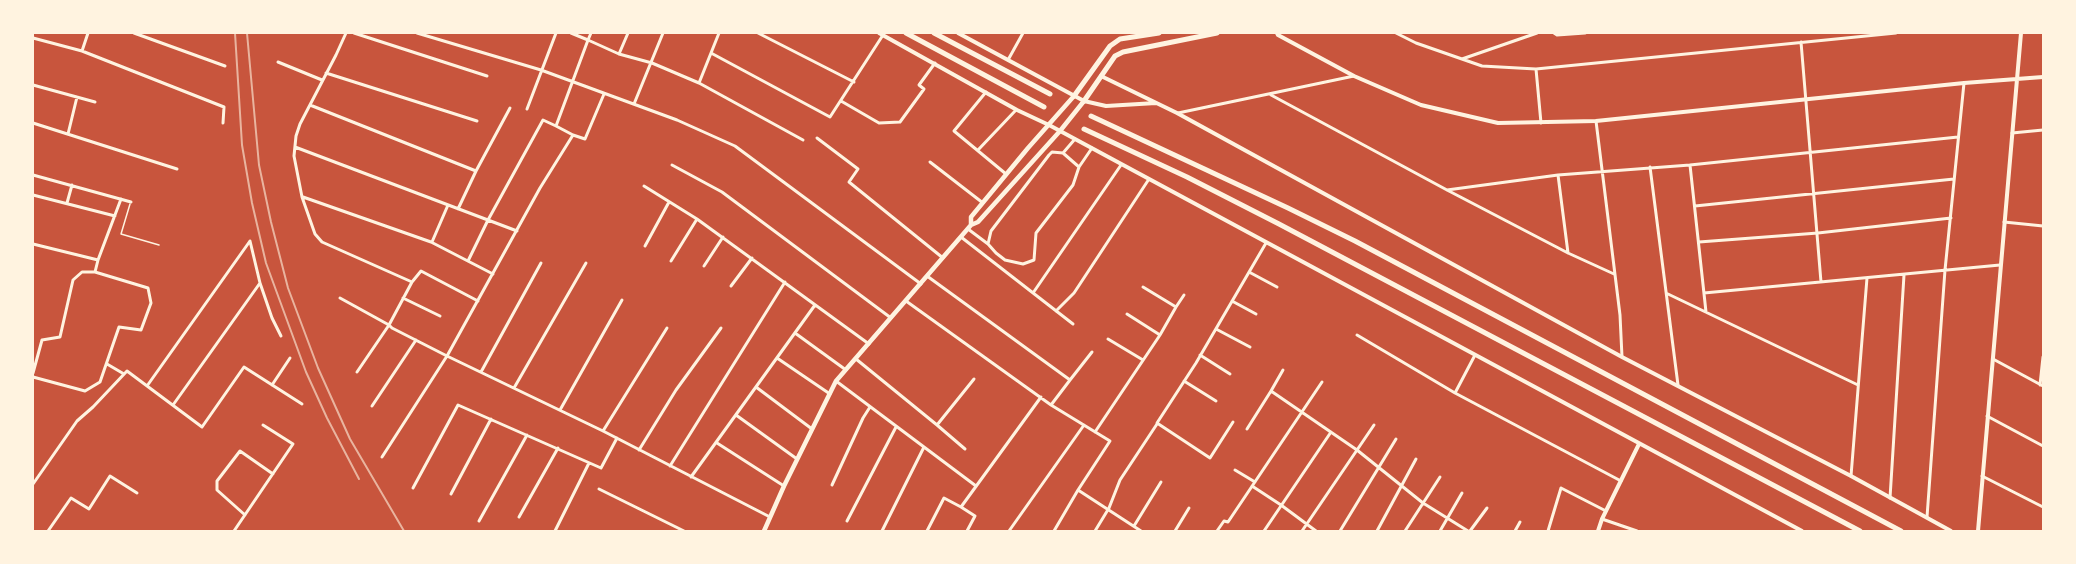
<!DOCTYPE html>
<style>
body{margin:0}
#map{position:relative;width:2076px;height:564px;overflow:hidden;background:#c8553d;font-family:Helvetica,sans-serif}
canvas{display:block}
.frame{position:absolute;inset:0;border:34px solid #fff3e0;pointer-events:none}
</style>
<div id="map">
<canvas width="2076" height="564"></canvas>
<div class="frame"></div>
</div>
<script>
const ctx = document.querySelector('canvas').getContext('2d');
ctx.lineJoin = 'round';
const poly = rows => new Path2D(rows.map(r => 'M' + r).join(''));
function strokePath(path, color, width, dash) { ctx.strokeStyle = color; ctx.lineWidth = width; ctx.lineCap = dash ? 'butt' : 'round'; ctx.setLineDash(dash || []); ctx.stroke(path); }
const service = poly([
 [130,204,121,234,159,245]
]);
const minor = poly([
 [134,33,225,66],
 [346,33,336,55,300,124,296,136,294,156,302,197,315,234,322,242,412,282,389,325,392,328,447,356,382,457],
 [354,33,487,76],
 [417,33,541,70,677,120,735,146,921,284],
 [571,33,588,40,591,33],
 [719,33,711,53,830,117,883,35],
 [758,33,854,82],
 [1396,33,1416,43,1482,66,1536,69,1896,33],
 [1554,33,1557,35,1585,33],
 [33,38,82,51,224,107,223,123],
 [1801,42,1821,282],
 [82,51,88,33],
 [619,54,628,33],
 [1462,59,1537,33],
 [1008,60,1023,33],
 [278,62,322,80],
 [1536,69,1541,123],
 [326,73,477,121],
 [699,83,711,53],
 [33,85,95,102],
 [986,92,954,131,1006,174],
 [604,94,585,139,573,135,540,188,447,356,603,431,770,517],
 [1271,95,1447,190,1568,253,1614,274],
 [841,101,879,123,900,122,924,89,919,85,935,63],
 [634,104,663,33],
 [310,105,476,171],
 [527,109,556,33],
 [1178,113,1354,76],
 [1596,121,1620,315,1622,357],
 [33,123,177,169],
 [556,126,573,135],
 [2012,133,2043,130],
 [68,134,77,97],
 [817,138,858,169,849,182,943,258],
 [295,147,517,231],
 [978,150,1016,110],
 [1063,153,1075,139],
 [930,162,983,203],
 [672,165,722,192,891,318],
 [1690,165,1706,312],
 [1650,167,1678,385],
 [33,175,131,202],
 [1558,175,1568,253],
 [644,186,697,219,869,344],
 [1447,190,1558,175,1690,165,1958,137],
 [33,195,115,216],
 [303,197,431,242,493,274],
 [67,203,72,185],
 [1695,206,1954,179],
 [458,209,476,171,510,108],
 [2004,222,2043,226],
 [968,229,988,244,996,253,1005,260,1023,264,1034,260,1036,233,1073,185,1079,167,1092,148],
 [961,237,1073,324],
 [432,242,448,205],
 [1699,242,1818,233,1951,218],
 [33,244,98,260],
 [988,244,991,231,1049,155,1052,152,1063,153,1079,167],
 [645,246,669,202],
 [468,261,488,220,543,120,556,126,588,40,619,54,652,63,699,83,803,140],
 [671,261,697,219],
 [704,266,723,237],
 [95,272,98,260,121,199],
 [1249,272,1277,287],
 [927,276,1070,380,1051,405,1110,441,1078,490,1141,531],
 [412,282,421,271,478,301],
 [260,283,272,318,281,336],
 [731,286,752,258],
 [1033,293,1121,165],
 [1704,293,2000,265],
 [1668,294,1858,385],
 [340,298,389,325,357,372],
 [403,298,440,316],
 [906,301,1051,405],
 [1232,301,1256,314],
 [1176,307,1184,295],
 [1056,311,1074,293,1149,179],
 [1127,314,1160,335],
 [1216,329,1250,347],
 [795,333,846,370],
 [1357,335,1455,393,1621,481],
 [1108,339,1143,360],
 [1200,355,1230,374],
 [777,358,830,394],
 [856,359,937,425,974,379],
 [1993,359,2043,386],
 [107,364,124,374],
 [1283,370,1271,391,1357,450,1423,503,1468,531],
 [481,372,541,263],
 [33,373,42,340,60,337,73,280,82,272,95,272,148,288,151,303,141,330,119,327,100,382,85,391,33,377],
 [1070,380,1092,352],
 [836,381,976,486],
 [1184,381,1216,401],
 [272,385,290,358],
 [2040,385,2043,357],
 [147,386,250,241],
 [756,387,812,429],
 [514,388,586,263],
 [1455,393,1475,355],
 [173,405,260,283,250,241],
 [372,406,416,340],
 [560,410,622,300],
 [736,415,797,459],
 [1987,416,2043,446],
 [1233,422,1210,458,1157,423,1196,363,1266,243],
 [937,425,965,449],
 [1247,429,1271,391],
 [603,431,667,328],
 [1095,432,1160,335,1176,307,1143,287],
 [717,443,784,486],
 [639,450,676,390,721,328],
 [670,466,785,282],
 [1235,470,1255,482],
 [1851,476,1867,278],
 [1982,476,2043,507],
 [691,477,815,305],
 [33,484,77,421,93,407,127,371,202,427,244,367,302,404],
 [832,485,863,418,870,407],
 [1252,486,1281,505,1316,531],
 [413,488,458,405,601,468,617,438],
 [599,489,684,531],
 [451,494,491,419],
 [1890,498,1904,275],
 [961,507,975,516,967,531],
 [245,515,217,490,217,481,240,451,273,474],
 [519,517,558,448],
 [1927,517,1945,270,1964,83],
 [1602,519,1637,531],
 [479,521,527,435],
 [847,521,896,427],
 [1134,526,1161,482],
 [48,531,71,498,89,509,110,476,137,493],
 [234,531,293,444,263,425],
 [555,531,589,463],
 [882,531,924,447],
 [927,531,944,498,961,507,1041,397],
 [1009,531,1084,425],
 [1054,531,1078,490],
 [1095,531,1109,508,1120,480,1157,424],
 [1175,531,1189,508],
 [1217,531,1224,521,1228,522,1322,382],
 [1264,531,1331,432],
 [1302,531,1374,425],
 [1340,531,1396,439],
 [1377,531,1416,459],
 [1405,531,1440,477],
 [1440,531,1462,493],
 [1470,531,1487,508],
 [1515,531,1520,522],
 [1548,531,1561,488,1606,511]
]);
const tertiary = poly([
 [879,33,1017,110,1049,125,1802,531],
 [958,33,1084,101,1106,106,1156,103],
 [1277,33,1278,35,1354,76,1421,105,1498,123,1596,121,1964,83,2043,77],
 [1101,76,1177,113,1622,357,1851,476,1951,531],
 [1598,531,1602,519,1639,444],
 [1978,531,2021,33]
]);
const secondary = poly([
 [971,225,971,217,1028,148,1074,96],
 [764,531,784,486,836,381,971,225,978,222,1060,131,1084,101]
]);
const primary = poly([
 [1074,96,1110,46,1120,39,1159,33],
 [1084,101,1115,56,1123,52,1217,33]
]);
const trunk = poly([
 [906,33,1044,107],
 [934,33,1050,94],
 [1091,116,1288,208,1355,241,1901,531],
 [1084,129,1187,177,1279,224,1860,531]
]);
const rail = poly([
 [235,33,242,145,252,203,266,263,306,372,327,418,359,479],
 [247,33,259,165,271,222,288,288,318,368,350,439,404,531]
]);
strokePath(service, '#fff3e0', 1.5);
strokePath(minor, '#fff3e0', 3);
strokePath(tertiary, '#fff3e0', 4);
strokePath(secondary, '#fff3e0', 4.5);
strokePath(primary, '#fff3e0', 5);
strokePath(trunk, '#fff3e0', 5);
strokePath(rail, '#e9b49f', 2);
</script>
